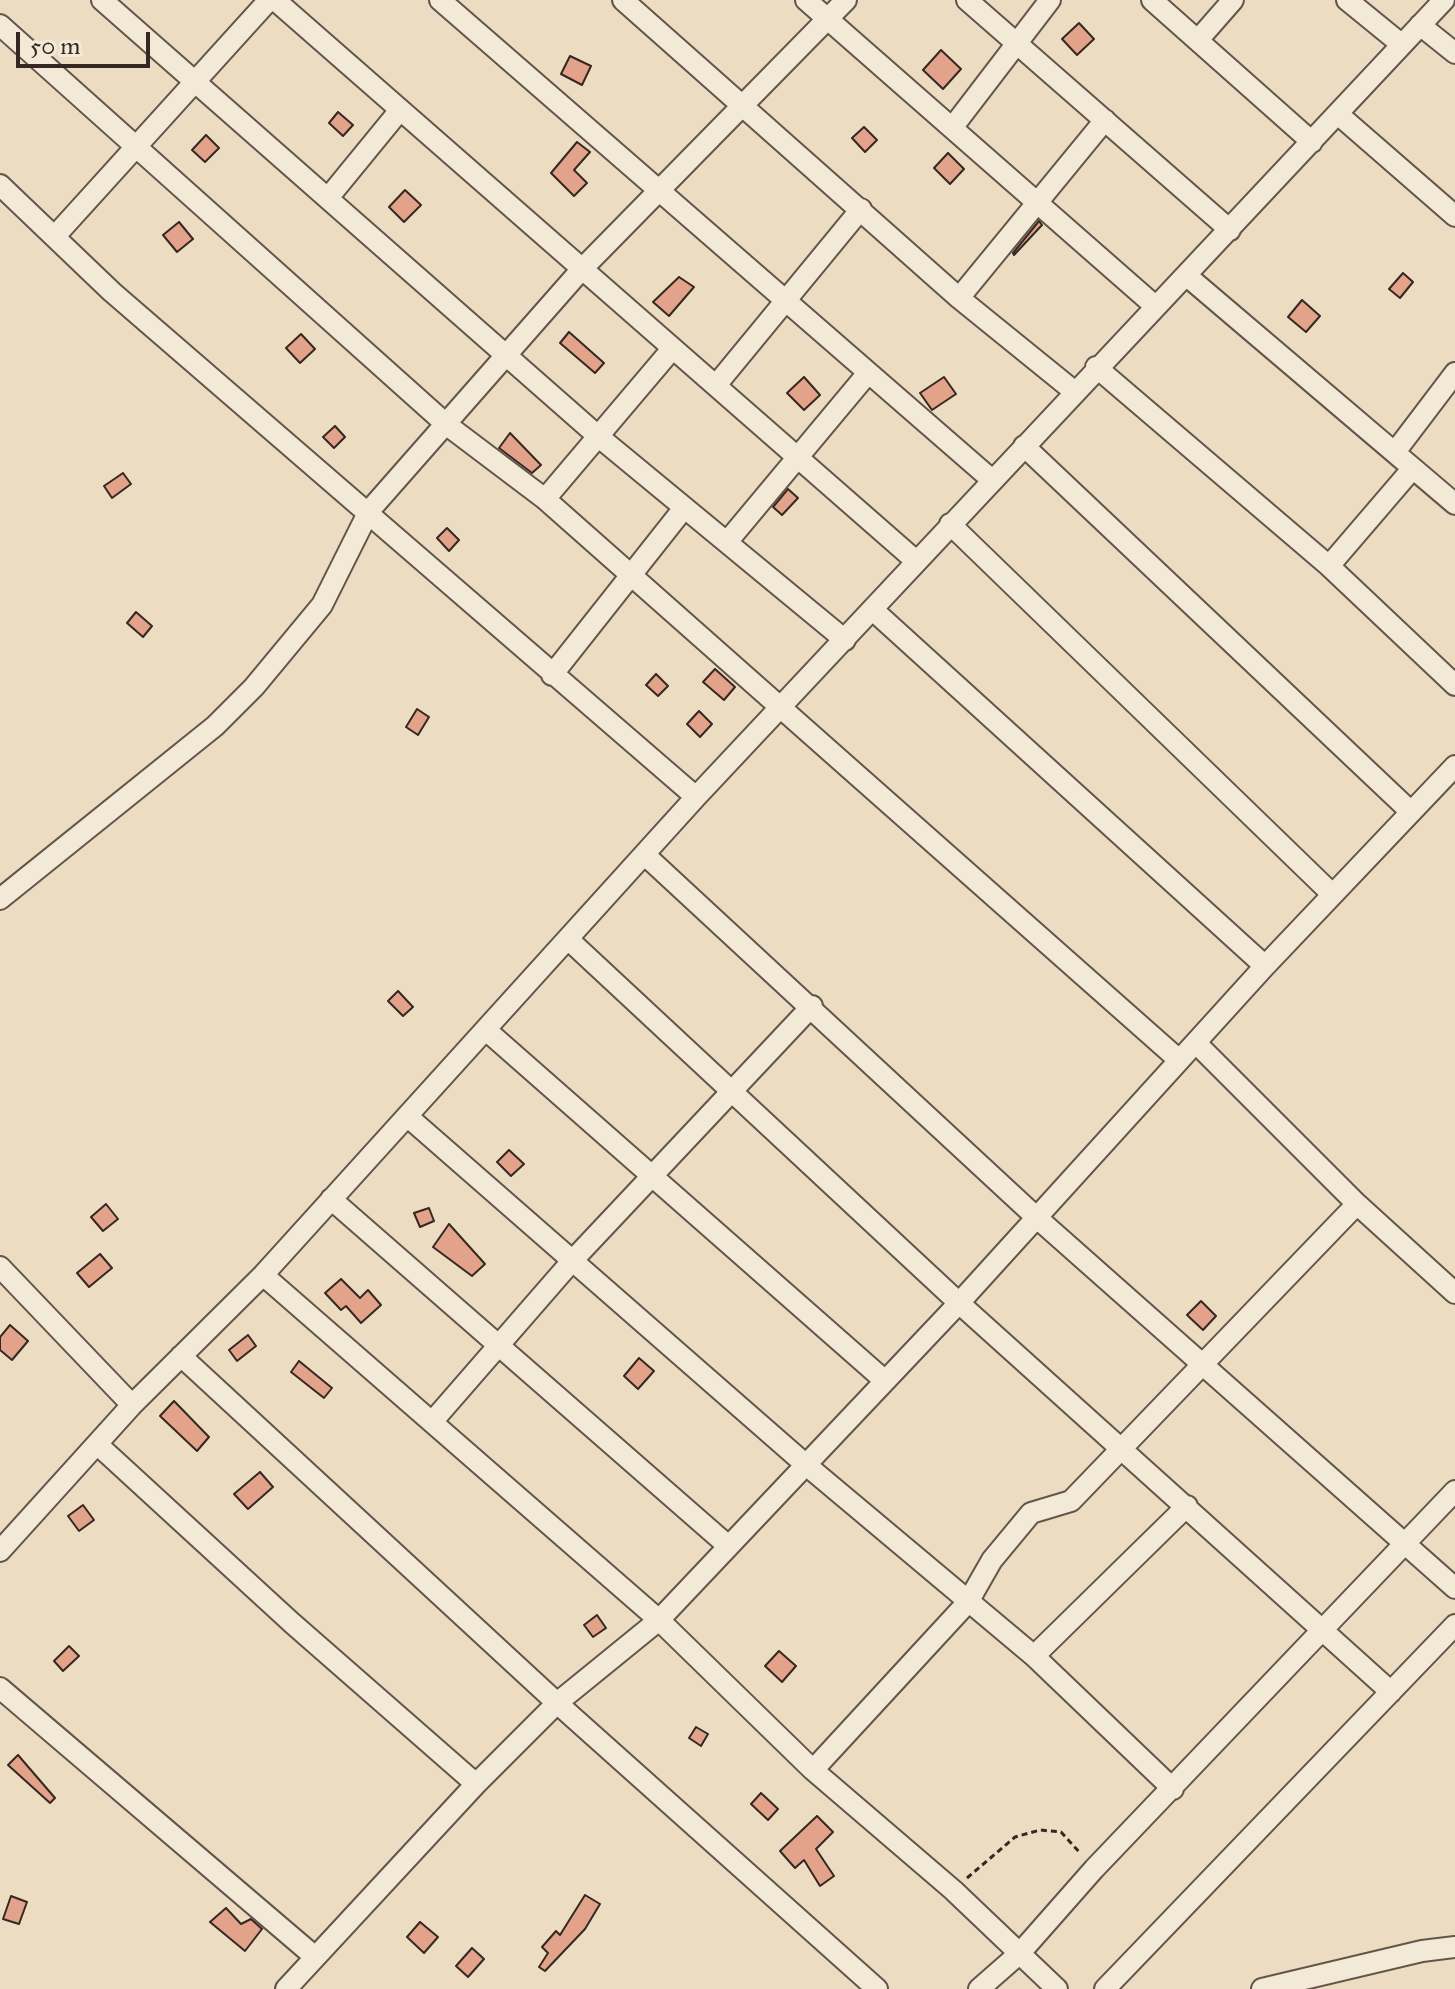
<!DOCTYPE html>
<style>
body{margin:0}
#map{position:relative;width:1455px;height:1989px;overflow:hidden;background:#ecddc2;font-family:"IM FELL Great Primer",serif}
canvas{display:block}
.scale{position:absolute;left:16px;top:32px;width:134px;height:36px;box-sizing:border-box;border:4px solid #352822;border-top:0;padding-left:10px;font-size:24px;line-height:28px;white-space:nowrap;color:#352822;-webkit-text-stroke:6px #f3e9d7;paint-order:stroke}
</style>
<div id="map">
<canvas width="1455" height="1989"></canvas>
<div class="scale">50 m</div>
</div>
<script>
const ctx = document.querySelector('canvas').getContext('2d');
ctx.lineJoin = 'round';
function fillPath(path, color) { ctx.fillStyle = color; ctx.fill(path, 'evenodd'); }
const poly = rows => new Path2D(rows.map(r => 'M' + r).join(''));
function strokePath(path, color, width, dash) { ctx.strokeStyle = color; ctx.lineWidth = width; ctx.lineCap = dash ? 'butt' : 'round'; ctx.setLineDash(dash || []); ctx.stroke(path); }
const building = poly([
 [1079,23,1094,39,1077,55,1062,39,1079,23],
 [941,50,961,69,943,89,923,70,941,50],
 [570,56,591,66,582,85,561,74,570,56],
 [338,112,353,125,343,136,329,123,338,112],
 [864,127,877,140,865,152,852,138,864,127],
 [206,135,219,148,205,162,192,150,206,135],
 [577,142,590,152,574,170,587,183,574,196,551,173,577,142],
 [948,153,964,169,950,184,934,168,948,153],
 [405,190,421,205,404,222,389,207,405,190],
 [1039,221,1042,225,1014,255,1013,253,1039,221],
 [179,222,193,239,177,252,163,235,179,222],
 [1403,273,1413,282,1400,298,1389,289,1403,273],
 [679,277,694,287,669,316,653,302,679,277],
 [1302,300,1320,316,1306,332,1288,317,1302,300],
 [569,332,604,363,595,373,560,343,569,332],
 [301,334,315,349,300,363,286,348,301,334],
 [804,377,820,395,804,410,787,393,804,377],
 [944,377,956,394,932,410,920,393,944,377],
 [335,426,345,437,334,448,323,437,335,426],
 [510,433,541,465,532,473,499,448,510,433],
 [123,473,131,484,112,498,104,486,123,473],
 [788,489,798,498,782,515,773,507,788,489],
 [447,528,459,540,449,551,437,538,447,528],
 [136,612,152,626,143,637,127,623,136,612],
 [715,669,735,687,724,700,703,682,715,669],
 [656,674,668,686,658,696,646,685,656,674],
 [417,709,429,717,418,735,406,727,417,709],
 [699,711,712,724,700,737,687,724,699,711],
 [398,991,413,1007,403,1016,388,1001,398,991],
 [509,1150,524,1164,511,1176,497,1162,509,1150],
 [106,1204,118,1219,103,1231,91,1217,106,1204],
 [429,1208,434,1221,420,1227,414,1213,429,1208],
 [449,1224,485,1264,472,1276,433,1247,449,1224],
 [100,1254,112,1268,89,1287,77,1273,100,1254],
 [341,1279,360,1298,368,1290,381,1305,361,1323,346,1306,341,1310,325,1293,341,1279],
 [1201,1301,1216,1316,1203,1330,1187,1315,1201,1301],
 [10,1325,28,1341,12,1360,0,1350,0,1337,10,1325],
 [248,1335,256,1346,237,1361,229,1350,248,1335],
 [639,1358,654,1371,638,1389,624,1376,639,1358],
 [299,1361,332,1388,324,1398,291,1372,299,1361],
 [174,1401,209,1437,197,1451,160,1416,174,1401],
 [260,1472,273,1487,248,1509,234,1494,260,1472],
 [83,1505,94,1520,79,1531,68,1516,83,1505],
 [597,1615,606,1628,593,1637,584,1625,597,1615],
 [69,1646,79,1656,63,1671,54,1661,69,1646],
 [779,1651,796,1666,782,1682,765,1666,779,1651],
 [696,1727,708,1734,701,1746,689,1738,696,1727],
 [18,1755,55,1798,50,1803,8,1765,18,1755],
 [761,1793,778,1809,768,1820,751,1804,761,1793],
 [817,1816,833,1832,816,1849,834,1876,820,1886,804,1860,795,1868,780,1851,817,1816],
 [585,1895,600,1904,585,1929,545,1971,539,1967,548,1953,542,1947,556,1931,560,1935,585,1895],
 [11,1896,27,1902,19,1924,3,1919,11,1896],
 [226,1908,241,1924,251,1919,262,1929,245,1951,210,1922,226,1908],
 [420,1922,438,1937,424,1953,407,1937,420,1922],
 [472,1948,484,1959,468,1977,456,1966,472,1948]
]);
const path = poly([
 [967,1878,1015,1837,1040,1830,1061,1832,1081,1854]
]);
const minor = poly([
 [102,0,599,437,845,640],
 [275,0,916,561],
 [440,0,992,480],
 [623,0,959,298,1075,392],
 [806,0,1155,306],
 [967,0,1230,230],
 [1152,0,1312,142],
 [1347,0,1401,44],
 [0,25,447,425,545,499,1179,1060],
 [1420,25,1455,53],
 [1198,40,1233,0],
 [1339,115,1455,216],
 [952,128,1050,0],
 [0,185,112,292,696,797],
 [328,198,400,110],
 [56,235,269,0],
 [1187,276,1455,504],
 [959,298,1105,120],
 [1096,367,1329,566,1455,685],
 [717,384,861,209],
 [1024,446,1410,811],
 [1395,452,1455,373],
 [545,499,672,349],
 [950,524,1332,894],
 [727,542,868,373],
 [1329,566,1413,468],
 [873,610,1265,966],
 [552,675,684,508],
 [645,855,1036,1217,1455,1588],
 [0,899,215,726,254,687,322,605,369,511,581,270,846,0],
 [569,940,959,1303,1391,1692],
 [486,1030,884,1380],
 [1196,1043,1357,1204,1455,1293],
 [407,1116,805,1464,1034,1656,1173,1789],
 [331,1199,726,1544],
 [0,1267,132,1405],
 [263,1275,659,1620,813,1770,953,1890,1057,1989],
 [181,1356,557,1703,877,1989],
 [432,1422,572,1261,812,1006],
 [98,1445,292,1623,476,1784],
 [0,1551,132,1405,263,1275,696,797,1444,0],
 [1034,1656,1187,1506],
 [0,1688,314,1956],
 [813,1770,968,1602,992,1560,1031,1513,1071,1501,1357,1204],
 [286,1989,476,1784,557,1703,659,1620,959,1303,1265,966,1455,766],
 [979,1989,1020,1953,1094,1869,1455,1491],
 [1105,1989,1455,1625],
 [1262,1989,1422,1951,1455,1947]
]);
fillPath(building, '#e3a38a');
strokePath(building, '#352822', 2);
strokePath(minor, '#63554a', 24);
strokePath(path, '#352822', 3, [6, 4]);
strokePath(minor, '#f3e9d7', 20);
</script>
